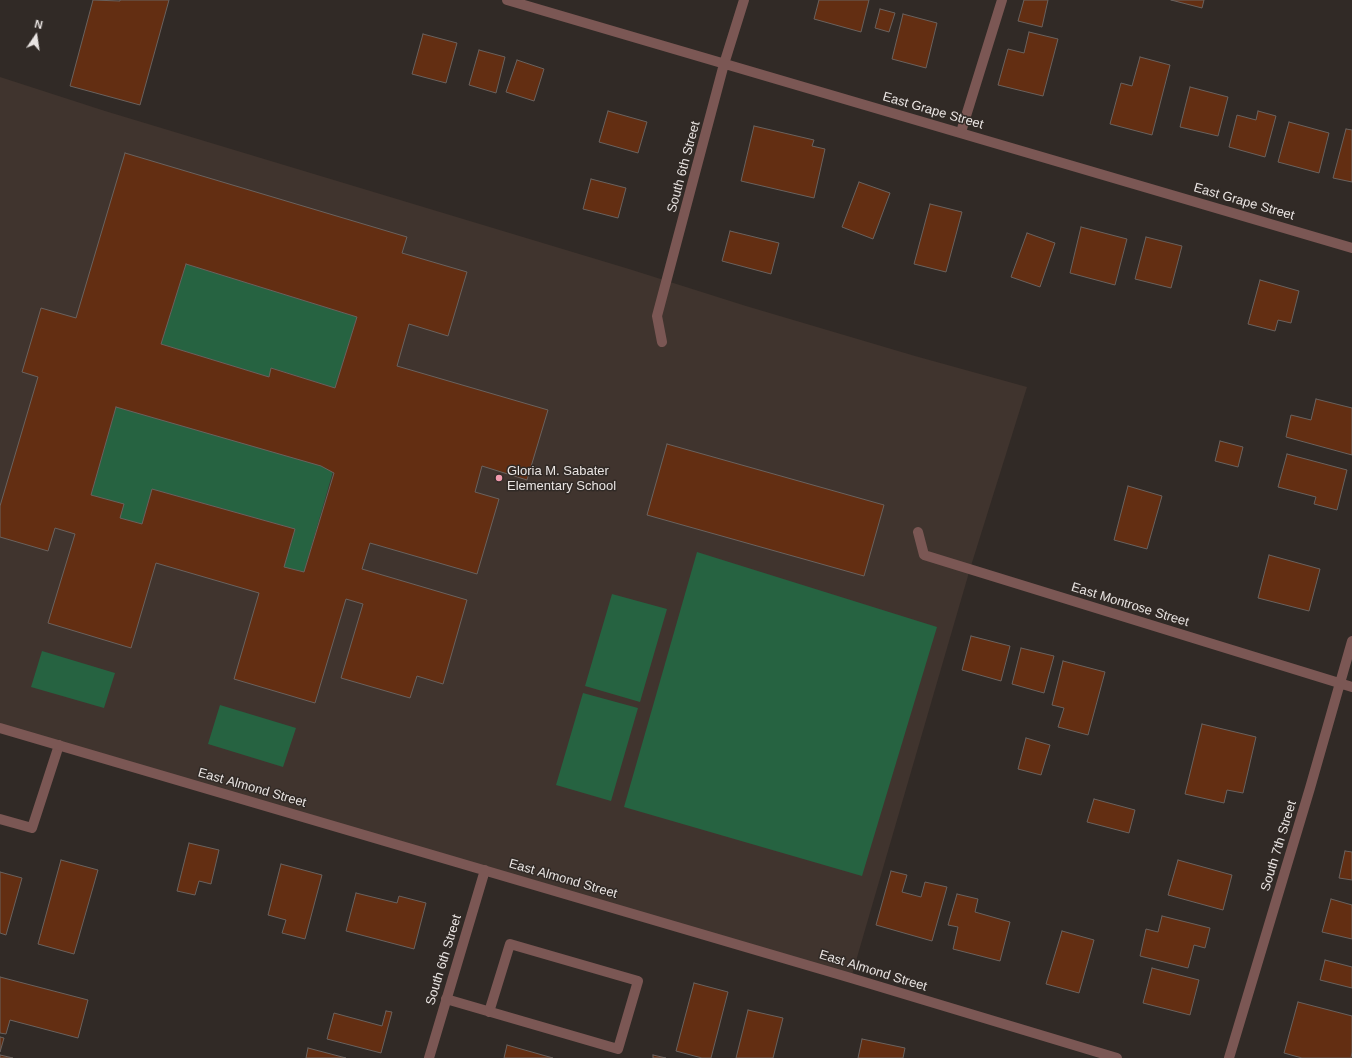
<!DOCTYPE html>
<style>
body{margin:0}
#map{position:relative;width:1352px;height:1058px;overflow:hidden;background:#312a26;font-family:Helvetica,sans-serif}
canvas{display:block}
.north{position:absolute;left:16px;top:16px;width:40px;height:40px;-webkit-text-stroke:3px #312a26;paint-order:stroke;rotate:13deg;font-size:11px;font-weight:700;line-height:16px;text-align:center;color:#e9e4e2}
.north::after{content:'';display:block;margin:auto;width:14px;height:18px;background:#e9e4e2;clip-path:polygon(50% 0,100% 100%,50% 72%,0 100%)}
</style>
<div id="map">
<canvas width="1352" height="1058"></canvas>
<div class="north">N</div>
</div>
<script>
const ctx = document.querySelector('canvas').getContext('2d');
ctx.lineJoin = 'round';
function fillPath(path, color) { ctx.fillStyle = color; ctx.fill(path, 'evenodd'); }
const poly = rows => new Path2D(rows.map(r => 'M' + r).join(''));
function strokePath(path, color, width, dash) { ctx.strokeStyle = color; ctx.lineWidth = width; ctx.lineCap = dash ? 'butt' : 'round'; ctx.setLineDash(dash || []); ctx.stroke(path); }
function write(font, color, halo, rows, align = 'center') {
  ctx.font = font + ' Helvetica,sans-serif'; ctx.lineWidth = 3; ctx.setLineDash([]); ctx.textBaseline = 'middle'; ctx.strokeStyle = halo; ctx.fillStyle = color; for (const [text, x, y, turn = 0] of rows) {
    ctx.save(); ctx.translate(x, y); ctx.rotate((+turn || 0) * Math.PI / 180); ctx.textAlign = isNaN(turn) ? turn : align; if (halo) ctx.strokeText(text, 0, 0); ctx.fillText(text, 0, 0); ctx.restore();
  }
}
const built = poly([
 [0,77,105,111,629,269,746,306,915,356,1027,387,970,569,851,978,0,728]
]);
const green = poly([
 [186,264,357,317,335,388,272,368,269,377,161,344],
 [116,407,334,468,304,572,284,567,295,529,152,489,142,524,120,518,91,495],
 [697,552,937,627,862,876,624,807],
 [612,594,667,609,640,702,585,686],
 [42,651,115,673,104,708,31,687],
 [583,693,638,708,611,801,556,785],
 [220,705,296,728,283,767,208,744]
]);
const building = poly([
 [93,0,120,1,120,0,169,0,140,105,70,86,93,0],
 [819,0,869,0,861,32,814,19,819,0],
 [1024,0,1048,0,1042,27,1018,21,1024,0],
 [1171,0,1204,0,1202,8,1171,0],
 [880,9,895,13,889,32,875,28,880,9],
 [903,14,937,23,926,68,892,59,903,14],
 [1029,32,1058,39,1043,96,998,85,1008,49,1024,53,1029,32],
 [423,34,457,43,446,83,412,74,423,34],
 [479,50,505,57,496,93,469,85,479,50],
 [1140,57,1170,65,1152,135,1110,124,1121,83,1132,86,1140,57],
 [517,60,544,69,534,101,506,92,517,60],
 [1190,87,1228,97,1218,136,1180,127,1190,87],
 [608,111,647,122,638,153,599,142,608,111],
 [1258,111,1276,116,1265,157,1229,147,1237,115,1256,120,1258,111],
 [1289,122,1329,133,1319,173,1278,162,1289,122],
 [754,126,814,140,812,146,825,149,814,198,741,181,754,126],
 [1346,129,1352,130,1352,182,1333,178,1346,129],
 [125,153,407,237,402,253,467,272,448,336,409,324,397,366,548,410,527,480,482,466,475,492,499,499,477,574,370,543,362,569,467,600,443,684,417,676,410,698,341,678,363,604,346,599,315,703,234,679,259,593,156,563,131,648,48,623,75,534,55,528,48,551,0,537,0,506,38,377,22,372,41,308,76,318,125,153],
 [186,264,357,317,335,388,271,368,269,377,161,344,186,264],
 [116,407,321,466,334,473,304,572,284,567,295,529,152,489,142,524,120,518,124,504,91,495,116,407],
 [591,179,626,188,618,218,583,209,591,179],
 [859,182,890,193,873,239,842,227,859,182],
 [930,204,962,212,946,272,914,264,930,204],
 [1081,227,1127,239,1115,285,1070,273,1081,227],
 [730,231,779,243,771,274,722,261,730,231],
 [1027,233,1055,243,1040,287,1011,277,1027,233],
 [1146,237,1182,246,1171,288,1135,279,1146,237],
 [1260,280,1299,291,1291,323,1278,320,1275,331,1248,324,1260,280],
 [1316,399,1352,408,1352,455,1286,437,1291,415,1311,420,1316,399],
 [1220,441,1243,447,1238,467,1215,461,1220,441],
 [667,444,884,505,864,576,647,515,667,444],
 [1287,454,1347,470,1337,510,1314,504,1316,497,1278,487,1287,454],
 [1128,486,1162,496,1147,549,1114,540,1128,486],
 [1269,555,1320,569,1309,611,1258,598,1269,555],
 [971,636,1010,646,1001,681,962,670,971,636],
 [1021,648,1054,656,1044,693,1012,684,1021,648],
 [1063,661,1105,672,1088,735,1058,727,1064,708,1052,705,1063,661],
 [1202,724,1256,737,1243,793,1227,790,1224,803,1185,794,1202,724],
 [1026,738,1050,745,1041,775,1018,769,1026,738],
 [1094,799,1135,810,1129,833,1087,822,1094,799],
 [189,843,219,850,211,884,199,881,195,895,177,891,189,843],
 [1345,851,1352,852,1352,880,1339,878,1345,851],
 [61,860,98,870,74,954,38,944,61,860],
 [1178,860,1232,875,1223,910,1168,895,1178,860],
 [281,864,322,875,305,939,282,933,286,920,268,915,281,864],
 [891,871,907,875,902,892,921,897,925,882,947,887,932,941,876,925,891,871],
 [0,872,22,878,6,935,0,933,0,872],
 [356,893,397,903,399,896,426,903,414,949,346,931,356,893],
 [957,894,978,899,975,912,1010,922,1000,961,953,949,958,927,948,925,957,894],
 [1331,899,1352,905,1352,939,1322,932,1331,899],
 [1162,916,1210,928,1205,948,1194,945,1188,968,1140,956,1146,929,1158,932,1162,916],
 [1062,931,1094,940,1079,993,1046,984,1062,931],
 [1325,960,1352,967,1352,988,1320,980,1325,960],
 [1152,968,1199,980,1190,1015,1143,1003,1152,968],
 [0,977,88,1000,78,1038,10,1020,6,1034,0,1033,0,977],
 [694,983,728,992,711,1058,702,1058,676,1051,694,983],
 [1298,1002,1352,1016,1352,1052,1351,1058,1302,1058,1284,1053,1298,1002],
 [748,1010,783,1018,773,1058,736,1058,748,1010],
 [386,1011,392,1012,381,1053,327,1039,334,1013,382,1026,386,1011],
 [0,1037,4,1038,0,1052,0,1037],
 [862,1039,905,1048,903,1058,858,1058,862,1039],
 [507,1045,553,1058,504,1058,507,1045],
 [308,1048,346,1058,306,1058,308,1048],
 [0,1055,13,1058,0,1058,0,1055],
 [653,1055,666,1058,653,1058,653,1055]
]);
const service = poly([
 [961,132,1002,0],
 [0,819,32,828,59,745],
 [446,999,618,1049,638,981,510,944,489,1012]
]);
const minor = poly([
 [507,0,1352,248],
 [662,342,657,316,724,64,744,0],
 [918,532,924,555,1352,687],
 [0,728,851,978,1117,1058],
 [429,1058,485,870],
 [1229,1058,1310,788,1352,641]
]);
const markers = [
 [499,478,4,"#f29aae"]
];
const streetNames = [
 ["East Grape Street",933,111,16],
 ["South 6th Street",684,167,-75],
 ["East Grape Street",1244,202,16],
 ["East Montrose Street",1130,605,17],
 ["East Almond Street",252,788,16],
 ["South 7th Street",1279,846,-73],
 ["East Almond Street",563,879,16],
 ["South 6th Street",444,960,-73],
 ["East Almond Street",873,971,17]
];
const poiNames = [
 ["Gloria M. Sabater",507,471],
 ["Elementary School",507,486]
];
fillPath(built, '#40342e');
fillPath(green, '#266341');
fillPath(building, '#632e12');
strokePath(building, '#6a625e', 1);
strokePath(service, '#7b5754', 10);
strokePath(minor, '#7b5754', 10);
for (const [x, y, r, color] of markers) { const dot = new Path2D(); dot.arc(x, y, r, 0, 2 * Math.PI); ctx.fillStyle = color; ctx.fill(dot); strokePath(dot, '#312a26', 1.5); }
write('13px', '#e9e4e2', '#312a26', streetNames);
write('13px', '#e9e4e2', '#312a26', poiNames, 'left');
</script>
